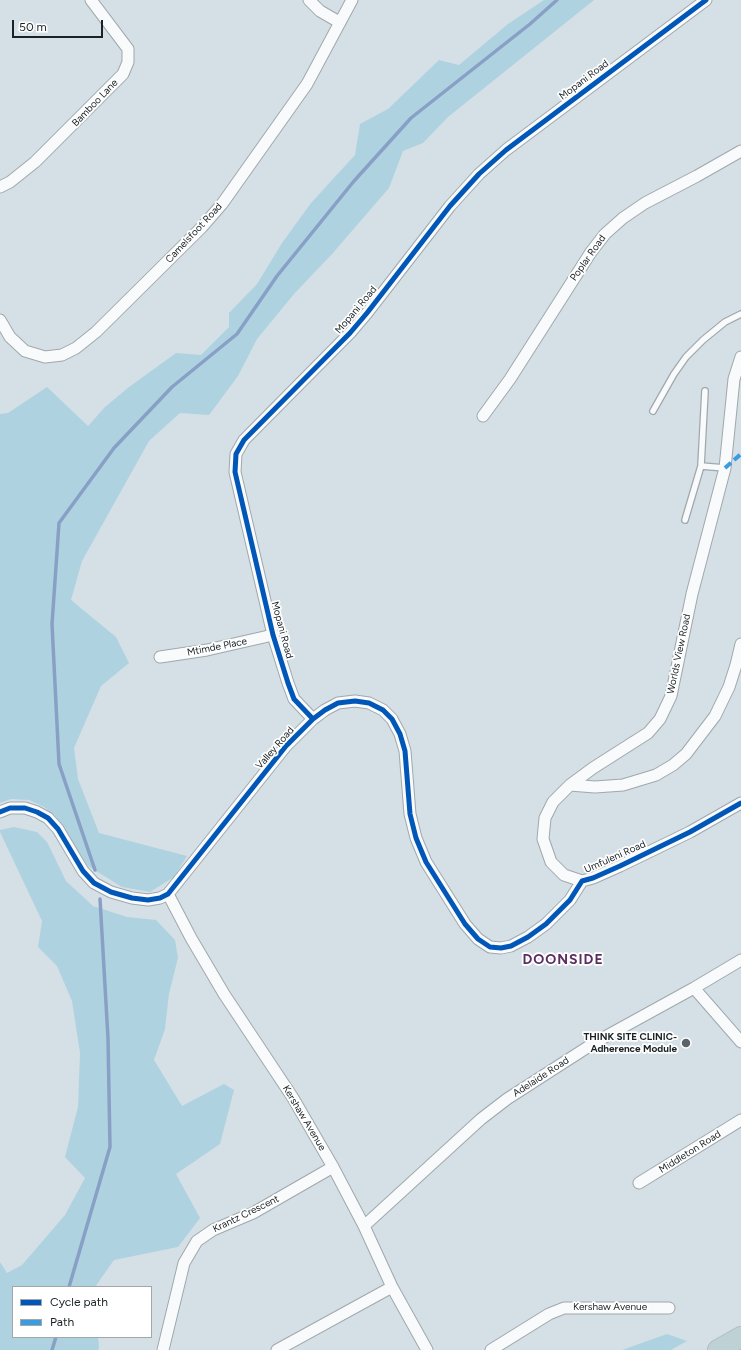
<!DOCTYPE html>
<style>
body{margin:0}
#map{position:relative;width:741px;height:1350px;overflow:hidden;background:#d4e0e5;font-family:Figtree,sans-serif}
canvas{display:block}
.legend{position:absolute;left:12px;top:1286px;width:140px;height:52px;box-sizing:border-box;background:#fff;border:1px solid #a3a7a8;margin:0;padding:5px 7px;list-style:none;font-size:12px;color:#1a2225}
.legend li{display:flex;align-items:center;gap:8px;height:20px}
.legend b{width:20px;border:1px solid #a3a7a8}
.scale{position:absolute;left:12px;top:20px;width:91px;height:18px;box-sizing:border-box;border:2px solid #1a2225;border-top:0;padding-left:5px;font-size:12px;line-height:14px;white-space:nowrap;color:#1a2225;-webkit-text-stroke:3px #fff;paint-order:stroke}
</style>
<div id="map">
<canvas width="741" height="1350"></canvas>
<ul class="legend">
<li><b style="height:5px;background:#0057b8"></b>Cycle path</li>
<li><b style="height:5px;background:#3b9ce0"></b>Path</li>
</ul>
<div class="scale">50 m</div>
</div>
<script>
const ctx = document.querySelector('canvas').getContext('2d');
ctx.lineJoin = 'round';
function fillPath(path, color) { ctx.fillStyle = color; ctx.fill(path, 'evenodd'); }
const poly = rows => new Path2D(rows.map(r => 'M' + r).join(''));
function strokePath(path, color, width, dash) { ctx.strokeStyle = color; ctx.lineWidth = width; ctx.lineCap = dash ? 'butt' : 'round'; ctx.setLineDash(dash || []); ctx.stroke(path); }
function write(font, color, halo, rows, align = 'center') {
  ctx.font = font + ' Figtree,sans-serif'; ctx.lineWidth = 3.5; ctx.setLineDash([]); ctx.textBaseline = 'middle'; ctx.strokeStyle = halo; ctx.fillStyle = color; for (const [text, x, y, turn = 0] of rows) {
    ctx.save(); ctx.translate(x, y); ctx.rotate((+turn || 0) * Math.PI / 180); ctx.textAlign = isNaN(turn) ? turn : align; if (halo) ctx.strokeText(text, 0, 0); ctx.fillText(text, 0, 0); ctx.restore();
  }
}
const green = poly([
 [544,0,594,0,448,117,423,143,403,151,389,188,332,254,294,294,257,339,238,376,209,415,180,413,149,441,82,561,71,600,116,637,129,663,101,686,74,748,78,779,99,833,187,856,174,877,150,892,122,887,88,866,56,817,44,807,29,800,11,799,0,803,0,414,8,413,47,387,88,426,105,407,129,387,176,353,201,355,229,327,229,313,257,284,282,243,311,203,355,155,360,124,388,109,439,60,459,65,508,24],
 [14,827,37,832,47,842,66,881,93,906,127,917,156,920,175,940,178,958,169,994,165,1029,154,1060,182,1106,224,1084,234,1090,220,1144,176,1174,200,1218,178,1247,114,1260,95,1287,13,1287,13,1337,98,1337,99,1348,98,1350,0,1350,0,1262,7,1273,22,1265,65,1215,85,1178,65,1157,78,1107,80,1053,72,1001,57,966,38,947,42,921,0,832,0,830],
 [667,1334,687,1341,671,1350,622,1350]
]);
const stream = poly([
 [95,870,59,764,52,624,59,523,114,448,172,387,237,334,277,276,354,181,411,118,530,24,557,0],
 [69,1287,110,1147,108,1038,100,899],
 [52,1350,56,1337]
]);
const service = poly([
 [653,411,674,374,686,357,703,340,725,322,741,314],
 [701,466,725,468],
 [685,520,701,466,705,391]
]);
const minor = poly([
 [309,0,320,11,339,22],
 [0,187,10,182,35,162,123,74,128,62,128,49,91,0],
 [0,320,10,337,25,351,45,357,62,355,76,348,96,332,202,227,222,204,307,84,352,0],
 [483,416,510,379,591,252,605,234,623,218,645,203,697,176,741,151],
 [160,657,207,650,273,635],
 [313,719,294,699,288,683,273,635,235,472,236,454,244,440,350,333,367,313,450,206,479,174,506,150,706,0],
 [570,785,595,787,623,785,656,775,673,765,686,754,715,716,729,687,736,665,741,644],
 [0,812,10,808,25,808,37,812,48,818,58,829,83,871,94,883,111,892,132,898,148,900,160,898,168,894,286,746,313,719,325,710,338,703,355,701,369,703,383,710,392,719,400,734,405,751,410,814,416,838,426,862,465,924,478,939,490,947,501,948,511,946,528,937,546,924,570,900,582,881,593,878,620,866,690,832,741,803],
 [582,881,564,875,551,862,543,839,545,818,553,802,570,785,593,768,648,733,660,719,671,696,692,594,725,468,734,379,741,357],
 [168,894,191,938,224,994,293,1098,333,1167,364,1226,392,1287,427,1350],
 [694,988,741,1042],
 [639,1183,741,1120],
 [364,1226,481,1119,507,1099,594,1043,694,988,741,960],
 [163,1350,184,1263,197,1241,213,1230,253,1213,333,1167],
 [277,1350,392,1287],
 [491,1350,549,1314,564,1308,669,1308]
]);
const motorway = poly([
 [718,1350,741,1337]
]);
const quiet = poly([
 [725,468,741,454]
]);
const cycleway = poly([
 [313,719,294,699,288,683,273,635,235,472,236,454,244,440,350,333,367,313,450,206,479,174,506,150,706,0],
 [0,812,10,808,25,808,37,812,48,818,58,829,83,871,94,883,111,892,132,898,148,900,160,898,168,894,286,746,313,719,325,710,338,703,355,701,369,703,383,710,392,719,400,734,405,751,410,814,416,838,426,862,465,924,478,939,490,947,501,948,511,946,528,937,546,924,570,900,582,881,593,878,620,866,690,832,741,803]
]);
const markers = [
 [686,1043,5,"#5b6468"]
];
const streetNames = [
 ["Mopani Road",584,80,-37],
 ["Bamboo Lane",95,103,-46],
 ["Camelsfoot Road",194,233,-47],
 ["Poplar Road",588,258,-55],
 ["Mopani Road",356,310,-50],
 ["Mopani Road",282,630,75],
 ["Mtimde Place",217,647,-11],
 ["Worlds View Road",679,654,-78],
 ["Valley Road",275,748,-49],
 ["Umfuleni Road",615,857,-24],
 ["Adelaide Road",541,1077,-33],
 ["Kershaw Avenue",304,1118,59],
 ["Middleton Road",690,1152,-32],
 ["Krantz Crescent",246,1214,-26],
 ["Kershaw Avenue",610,1307]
];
const poiNames = [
 ["THINK SITE CLINIC-",677,1037],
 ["Adherence Module",677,1049]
];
const districtNames = [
 ["DOONSIDE",563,960]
];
fillPath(green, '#afd2e0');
strokePath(stream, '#89a0c6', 3.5);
strokePath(service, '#a0a8ac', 8);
strokePath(minor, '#a0a8ac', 13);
strokePath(motorway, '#b5bbbd', 22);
strokePath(service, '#f9fafb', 5.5);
strokePath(minor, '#f9fafb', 11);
strokePath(motorway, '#bed2d5', 20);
strokePath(quiet, '#3b9ce0', 4, [8, 4]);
strokePath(cycleway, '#0057b8', 5);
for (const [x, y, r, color] of markers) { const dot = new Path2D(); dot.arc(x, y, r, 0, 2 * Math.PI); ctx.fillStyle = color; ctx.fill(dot); strokePath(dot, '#fff', 1.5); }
write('10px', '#1a2225', '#fff', streetNames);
write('bold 10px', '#1a2225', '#fff', poiNames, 'right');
ctx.letterSpacing = '1px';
write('bold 14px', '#5b2e61', '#fff', districtNames);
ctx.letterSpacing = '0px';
</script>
